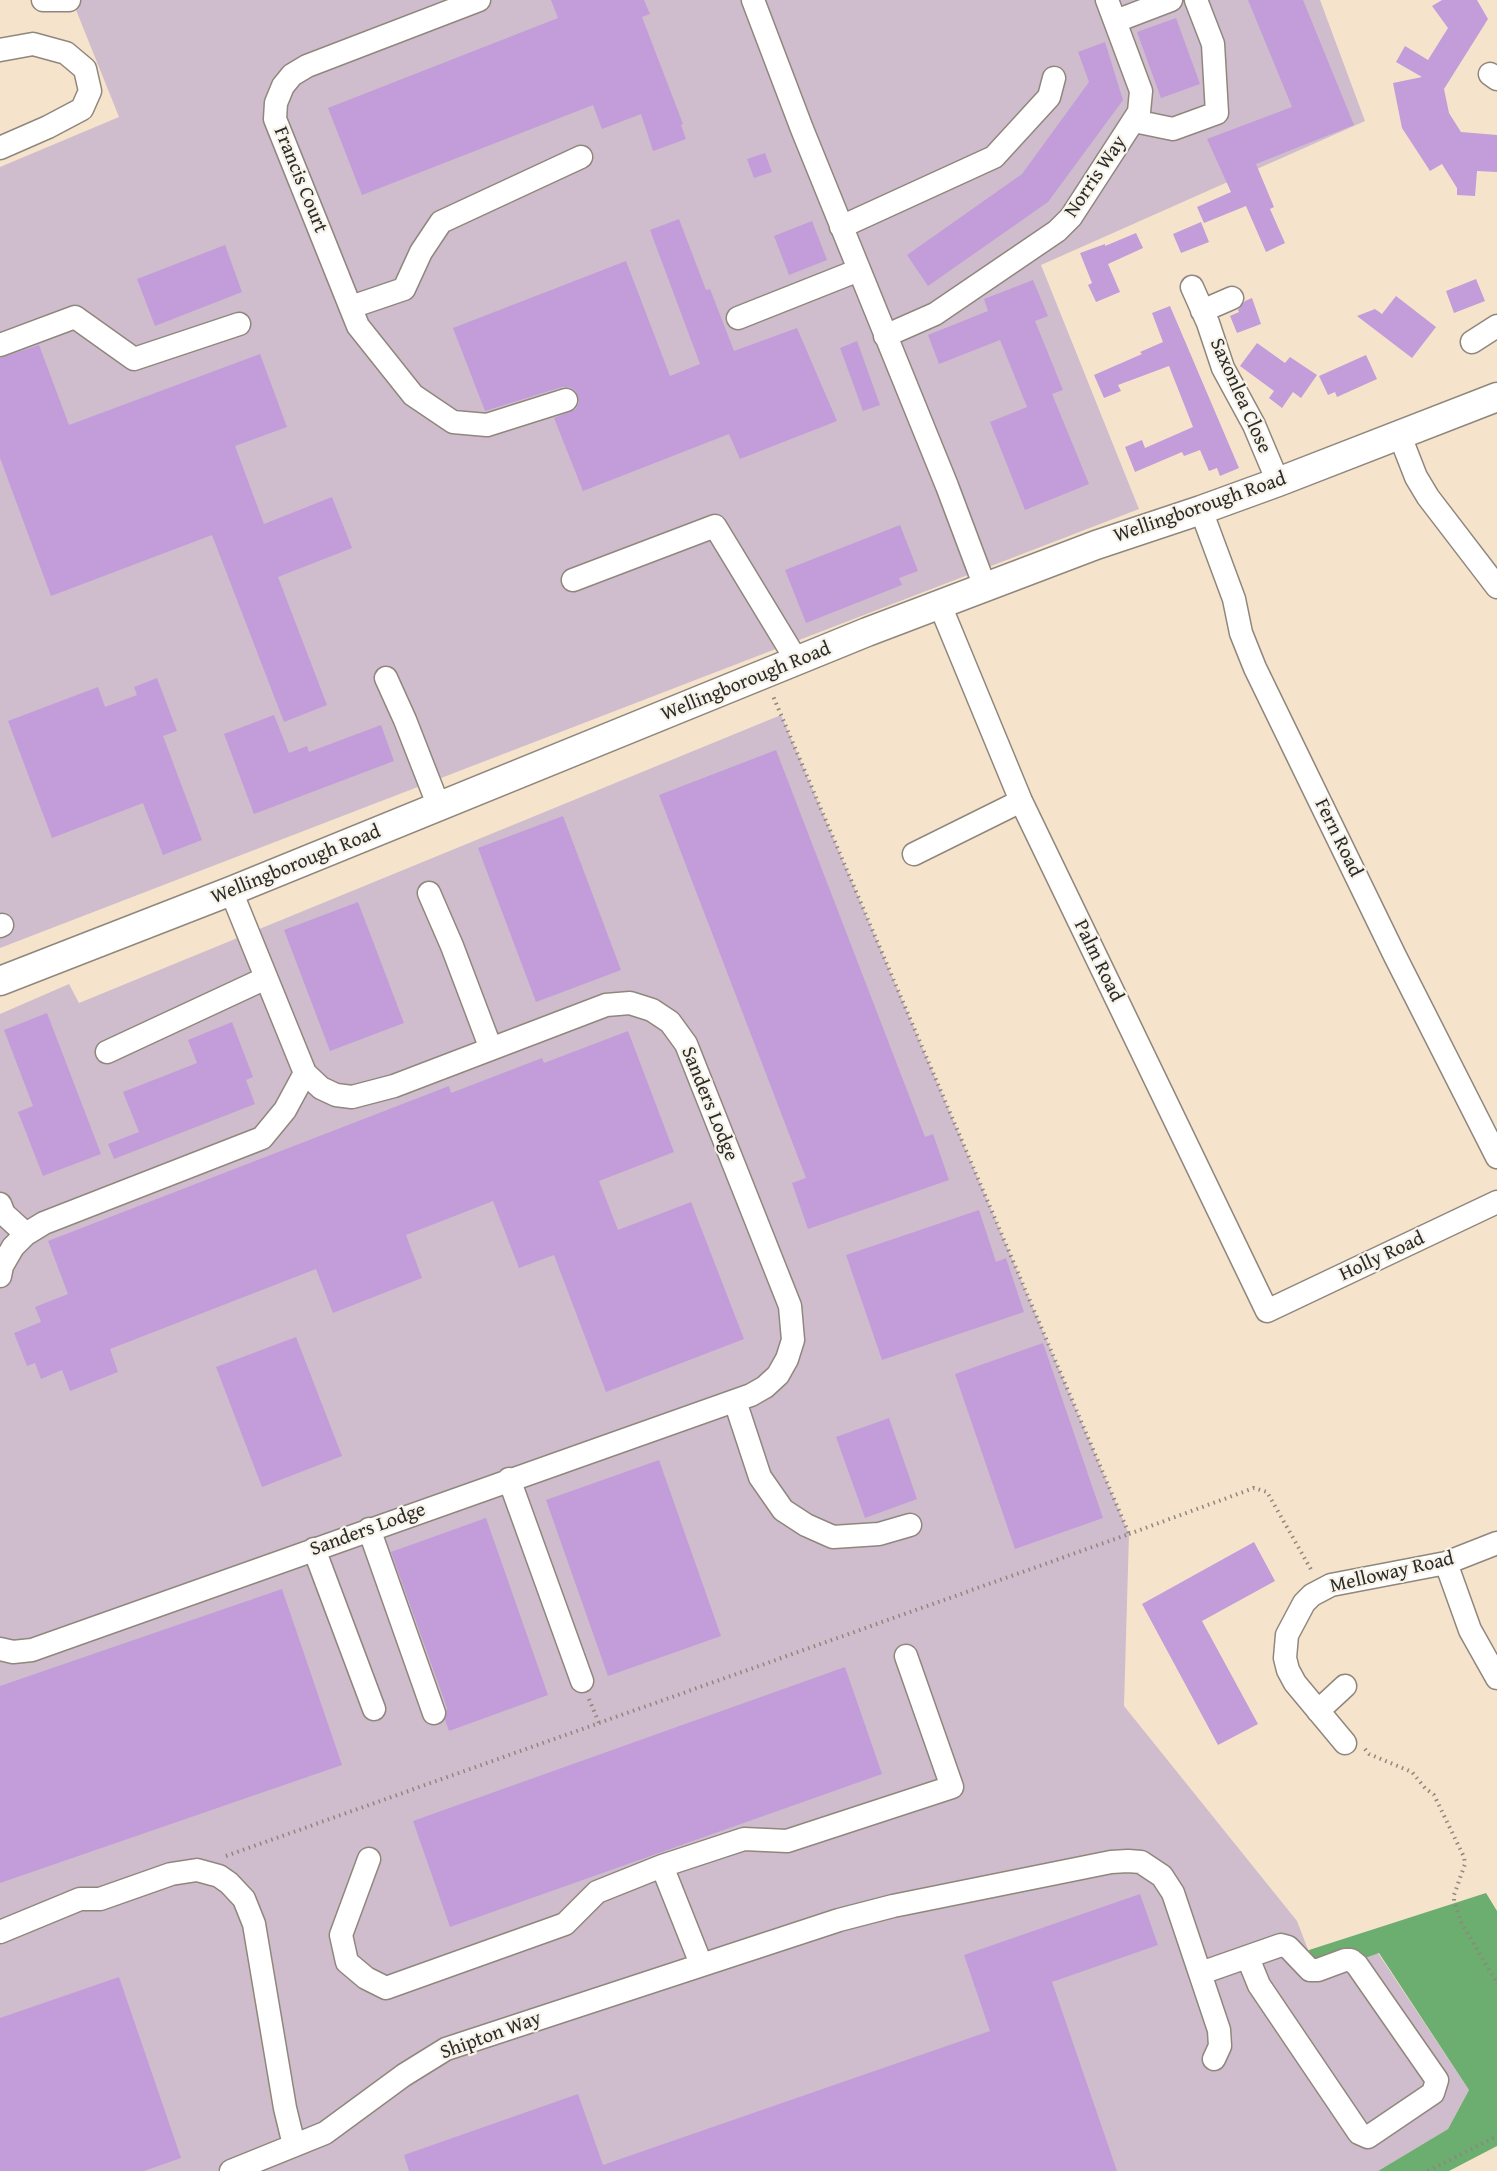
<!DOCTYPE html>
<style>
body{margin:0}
canvas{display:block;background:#f5e3cc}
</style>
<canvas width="1497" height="2171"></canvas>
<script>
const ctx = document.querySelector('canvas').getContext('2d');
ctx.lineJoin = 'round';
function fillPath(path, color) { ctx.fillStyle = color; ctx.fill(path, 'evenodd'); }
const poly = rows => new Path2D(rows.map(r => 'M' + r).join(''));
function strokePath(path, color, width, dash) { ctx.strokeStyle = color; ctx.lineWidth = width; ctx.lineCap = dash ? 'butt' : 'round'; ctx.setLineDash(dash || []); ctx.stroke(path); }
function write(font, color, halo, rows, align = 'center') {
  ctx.font = font + ' "Gentium Book Plus",serif'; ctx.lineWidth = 4.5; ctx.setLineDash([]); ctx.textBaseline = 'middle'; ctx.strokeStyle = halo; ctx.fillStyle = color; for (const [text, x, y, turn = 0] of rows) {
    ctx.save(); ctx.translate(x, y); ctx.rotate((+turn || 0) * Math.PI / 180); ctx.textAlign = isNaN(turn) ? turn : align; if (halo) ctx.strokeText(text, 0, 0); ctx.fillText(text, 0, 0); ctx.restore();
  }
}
const industrial = poly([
 [72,0,1320,0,1365,121,1041,265,1139,509,0,948,0,167,119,117],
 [781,715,1129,1534,1124,1706,1297,1921,1314,1965,1329,1971,1378,1953,1469,2090,1448,2129,1378,2171,0,2171,0,1014,69,984,79,1003]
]);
const forest = poly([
 [1486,1893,1497,1911,1497,2146,1449,2171,1378,2171,1448,2129,1469,2090,1379,1953,1329,1971,1313,1965,1309,1950]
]);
const building = poly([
 [551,0,644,0,650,14,642,17,683,124,681,125,686,139,653,151,641,114,602,129,593,105,362,195,328,108,558,18],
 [1248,0,1303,0,1354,125,1256,164,1274,207,1270,209,1285,243,1266,252,1246,206,1204,223,1197,207,1231,192,1207,139,1292,107],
 [1442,0,1477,0,1488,19,1444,89,1449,113,1461,132,1497,135,1497,172,1477,171,1475,196,1457,195,1457,188,1442,164,1430,171,1402,128,1393,83,1422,77,1396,62,1405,46,1428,60,1448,28,1432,6],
 [1176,18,1200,84,1161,98,1137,32],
 [1105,42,1123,100,1048,202,928,286,907,255,1022,174,1089,82,1078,52],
 [765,153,772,172,754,178,747,159],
 [679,219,706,290,710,289,734,351,797,328,837,421,740,459,729,434,583,491,554,418,576,409,579,402,575,390,569,387,562,387,485,411,453,328,626,261,670,376,700,364,650,230],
 [812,221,827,260,789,275,774,236],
 [1201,222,1209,242,1181,253,1173,234],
 [1136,233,1143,248,1108,264,1120,292,1096,302,1088,285,1092,283,1080,253,1105,244,1105,246],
 [225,245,242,292,155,326,137,279],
 [1476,279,1485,301,1454,313,1446,291],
 [1033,280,1048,316,1035,321,1063,390,1052,394,1089,484,1025,510,990,422,1027,407,1000,340,939,364,928,335,988,311,984,299],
 [1396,296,1436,327,1412,358,1357,316,1375,309,1382,314],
 [1252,298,1261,324,1237,333,1230,316,1239,312,1238,310,1245,301],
 [1170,306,1239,468,1220,476,1217,468,1209,471,1200,450,1184,456,1182,452,1135,472,1125,447,1142,440,1145,448,1193,427,1169,366,1118,385,1121,391,1104,398,1094,375,1142,354,1140,352,1163,342,1152,313],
 [857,341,880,405,863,411,840,348],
 [1257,343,1285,363,1290,357,1317,375,1301,398,1293,392,1282,408,1269,398,1274,391,1240,366],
 [39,345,69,425,260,354,287,427,235,446,264,524,332,497,352,548,278,577,327,705,284,722,212,535,51,596,0,458,0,358],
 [1366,355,1377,379,1337,397,1335,392,1328,395,1319,376],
 [900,525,918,571,899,578,902,585,806,623,785,570],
 [157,678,177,731,163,736,202,840,163,855,143,803,52,838,8,721,98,687,105,707,137,695,134,687],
 [274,715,289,753,307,746,309,752,381,725,394,761,254,814,224,734],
 [776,750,925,1137,933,1134,949,1180,808,1229,792,1183,806,1178,659,795],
 [563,816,621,970,536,1002,478,848],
 [358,902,404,1023,330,1051,284,930],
 [47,1013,101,1154,43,1176,18,1112,33,1106,4,1030],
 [232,1022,253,1077,246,1080,255,1104,114,1159,108,1144,139,1132,123,1092,197,1063,188,1040],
 [628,1031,674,1152,599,1181,618,1230,691,1202,744,1339,606,1392,554,1255,519,1268,493,1201,406,1235,422,1278,333,1313,316,1269,110,1349,118,1372,70,1391,62,1370,41,1379,35,1363,27,1366,14,1333,41,1322,35,1307,68,1294,48,1241,449,1086,451,1093,542,1058,544,1063],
 [979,1210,996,1262,1006,1258,1024,1312,882,1360,846,1255],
 [296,1337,342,1456,262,1487,216,1367],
 [1043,1343,1103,1518,1015,1549,955,1374],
 [889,1418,917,1499,865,1518,836,1437],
 [659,1460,721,1636,608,1676,546,1500],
 [486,1518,548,1695,449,1731,445,1720,447,1708,391,1552],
 [1254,1542,1275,1581,1202,1621,1258,1724,1218,1745,1142,1604],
 [282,1589,342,1765,0,1883,0,1686],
 [845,1667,882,1774,450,1927,413,1821],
 [1140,1894,1158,1945,1052,1982,1117,2171,409,2171,404,2155,578,2094,603,2165,990,2031,964,1955],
 [119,1977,181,2158,144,2171,0,2171,0,2018]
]);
const path = poly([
 [1129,1534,1254,1488,1267,1492,1313,1573],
 [589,1699,599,1723],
 [1365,1749,1369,1754,1412,1772,1425,1788,1434,1795,1464,1857,1465,1864,1454,1895,1454,1901,1461,1922,1497,1983],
 [226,1856,1129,1534,773,696],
 [1428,2171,1497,2136]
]);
const minor = poly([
 [43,0,69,0],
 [479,0,307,66,292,75,283,86,276,103,275,119,358,326,413,395,453,422,487,425,566,400],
 [753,0,802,129,947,486,985,587],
 [1116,21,1171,0],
 [0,50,33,44,66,53,85,69,90,91,82,109,48,127,0,148],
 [1490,74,1497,79],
 [1134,121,1173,129,1217,113,1213,44,1196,0],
 [841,227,994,157,1049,97,1054,78],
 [1192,287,1208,323,1223,368,1254,425,1278,482],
 [351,307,404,289,421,252,441,222,581,157],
 [1202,311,1232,298],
 [738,318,859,270],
 [885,336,935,314,1057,231,1071,217,1139,112,1141,91,1107,0],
 [1472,342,1497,326],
 [0,345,75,317,134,359,239,324],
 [1400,436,1416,477,1428,497,1497,587],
 [1201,510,1234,599,1241,633,1255,668,1395,956,1497,1157],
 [573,580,715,526,797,661],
 [940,605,1021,801,1267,1311,1497,1202],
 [386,678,405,720,439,807],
 [914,854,1021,801],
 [429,893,452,946,491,1049],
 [0,926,2,925],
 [107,1052,266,978],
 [0,1204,4,1214,26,1234],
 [0,1276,2,1266,13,1247,26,1234,44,1223,262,1138,285,1110,305,1073],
 [735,1401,760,1477,783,1510,806,1525,833,1537,879,1534,910,1525],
 [509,1479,582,1681],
 [369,1529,434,1713],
 [314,1549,374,1709],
 [1446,1563,1470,1630,1497,1678],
 [0,1649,13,1652,32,1650,751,1395,765,1387,778,1375,787,1359,793,1340,790,1306,686,1044,670,1022,652,1010,630,1003,606,1005,394,1086,352,1097,336,1095,321,1088,305,1073,231,891],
 [1318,1711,1345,1686],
 [1345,1743,1295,1683,1288,1670,1285,1658,1287,1635,1304,1603,1312,1595,1331,1585,1446,1563,1497,1543],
 [369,1859,341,1935,347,1962,366,1978,386,1988,565,1924,597,1892,662,1866],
 [0,1932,80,1899,100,1899,171,1874,197,1870,219,1876,229,1883,244,1899,254,1924,285,2108,294,2145],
 [701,1964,662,1866,744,1839,787,1841,952,1787,906,1656],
 [1201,1973,1281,1945,1288,1947,1310,1970,1318,1970,1345,1960,1351,1960,1357,1965,1437,2080,1433,2093,1368,2137,1359,2133,1259,1985,1248,1958],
 [231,2171,325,2133,404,2075,446,2049,839,1920,893,1906,1111,1862,1128,1861,1141,1862,1162,1876,1173,1893,1219,2030,1220,2046,1214,2059]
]);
const major = poly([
 [0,981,231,891,867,632,1096,545,1201,510,1278,482,1497,397]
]);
const streetNames = [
 ["Norris Way",1096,177,-56],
 ["Francis Court",300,180,68],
 ["Saxonlea Close",1240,396,66],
 ["Wellingborough Road",1200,508,-19],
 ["Wellingborough Road",746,682,-22],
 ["Fern Road",1338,838,64],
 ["Wellingborough Road",296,865,-22],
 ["Palm Road",1098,961,64],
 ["Sanders Lodge",709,1104,68],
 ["Holly Road",1382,1257,-25],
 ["Sanders Lodge",368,1530,-20],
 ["Melloway Road",1392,1573,-13],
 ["Shipton Way",491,2036,-20]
];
fillPath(industrial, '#cfbdce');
fillPath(forest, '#6cad70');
fillPath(building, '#c29dd9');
strokePath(minor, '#90877c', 25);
strokePath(major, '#90877c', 31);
strokePath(path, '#90877c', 4, [1.5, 4.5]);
strokePath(minor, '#fff', 22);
strokePath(major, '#fff', 28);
write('20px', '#2b2b2b', '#f7f3e8', streetNames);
</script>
